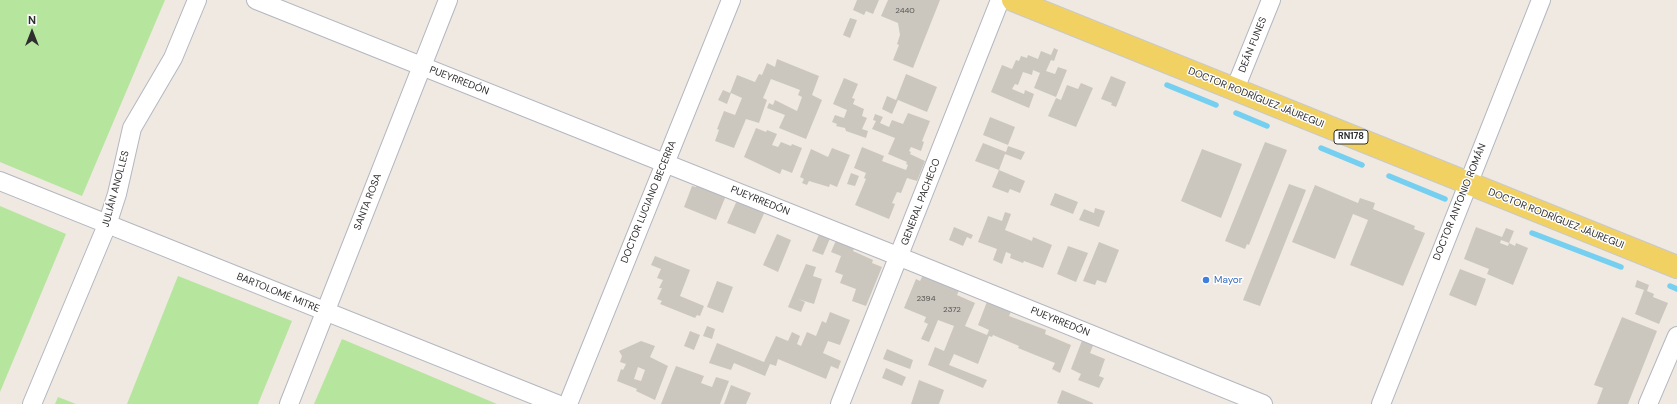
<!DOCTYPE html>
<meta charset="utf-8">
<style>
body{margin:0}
#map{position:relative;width:1677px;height:404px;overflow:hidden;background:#efe9e1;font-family:"DM Sans",sans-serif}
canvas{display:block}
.north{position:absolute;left:12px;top:12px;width:40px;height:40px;-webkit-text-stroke:3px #fff;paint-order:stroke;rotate:0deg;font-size:11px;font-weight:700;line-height:16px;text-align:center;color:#2e2e2e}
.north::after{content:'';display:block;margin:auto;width:14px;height:18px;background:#2e2e2e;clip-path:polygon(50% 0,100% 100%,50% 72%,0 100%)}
</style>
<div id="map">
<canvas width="1677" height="404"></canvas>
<div class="north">N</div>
</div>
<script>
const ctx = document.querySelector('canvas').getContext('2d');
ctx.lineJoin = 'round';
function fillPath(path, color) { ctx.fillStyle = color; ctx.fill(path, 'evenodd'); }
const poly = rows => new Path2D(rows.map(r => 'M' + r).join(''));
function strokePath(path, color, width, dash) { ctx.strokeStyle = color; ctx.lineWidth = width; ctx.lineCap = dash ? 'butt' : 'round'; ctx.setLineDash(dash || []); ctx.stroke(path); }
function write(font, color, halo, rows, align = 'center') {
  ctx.font = font + ' "DM Sans",sans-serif'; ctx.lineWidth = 3; ctx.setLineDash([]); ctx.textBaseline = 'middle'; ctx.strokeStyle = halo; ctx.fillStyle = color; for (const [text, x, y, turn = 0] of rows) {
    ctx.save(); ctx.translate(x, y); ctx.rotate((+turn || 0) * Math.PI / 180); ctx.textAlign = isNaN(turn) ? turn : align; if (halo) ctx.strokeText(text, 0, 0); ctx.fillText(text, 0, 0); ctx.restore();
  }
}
const green = poly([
 [0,0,165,0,82,196,0,162],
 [0,206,66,234,0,392],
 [178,276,292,321,258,404,127,404],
 [342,339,497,404,314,404],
 [58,397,76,404,55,404]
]);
const stream = poly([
 [1167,85,1216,105],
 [1236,113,1267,126],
 [1321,148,1362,165],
 [1389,176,1445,199],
 [1532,233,1621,267],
 [1670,286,1677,289]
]);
const building = poly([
 [857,0,879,0,873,14,866,11,864,15,853,10],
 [888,0,940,0,913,68,893,60,899,45,897,44,900,35,898,23,881,16],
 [850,18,857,20,850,38,843,35],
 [1054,48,1058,50,1054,61,1051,60,1046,71,1055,74,1058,67,1067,70,1056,97,1034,88,1040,73,1033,70,1032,75,1023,72,1018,85,1015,84,1012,89,1024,94,1025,90,1034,94,1029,108,991,92,1002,65,1012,69,1016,60,1019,61,1021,56,1027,58,1028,55,1038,59,1041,51,1051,55],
 [777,59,819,76,812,95,822,100,806,139,779,128,785,115,767,108,769,103,773,105,775,100,797,111,802,97,798,95,800,90,771,79,763,98,767,100,759,123,746,119,734,148,715,141,719,130,717,129,724,111,735,115,742,98,731,93,727,104,718,100,723,90,730,93,737,75,755,82,759,74,762,75,767,63,775,67],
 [906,74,937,87,927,112,898,100,892,114,882,109,887,96,896,100],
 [1111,76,1126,82,1116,107,1111,105,1112,103,1101,99],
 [844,78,858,84,852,98,855,99,853,104,864,109,862,116,867,118,862,129,868,131,866,138,846,131,845,128,836,126,837,124,832,122,835,115,844,118,847,110,833,104],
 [1081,83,1093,88,1076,127,1048,116,1056,98,1061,100,1067,85,1078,89],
 [908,113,930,121,922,141,924,142,921,151,911,147,909,151,911,152,910,154,925,161,917,181,907,178,901,193,897,192,892,203,895,204,889,219,855,205,866,179,864,178,866,173,854,168,862,147,884,156,882,161,906,170,908,165,906,164,907,162,888,154,895,138,872,129,876,121,873,120,875,114,883,117,880,123,889,127,892,120,903,124],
 [990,117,1015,127,1008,145,983,135],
 [756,128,766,132,767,130,777,134,772,145,778,147,781,142,791,146,792,144,802,148,792,173,782,169,780,174,744,157],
 [1265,142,1287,150,1249,245,1247,244,1245,249,1225,241],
 [983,143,1006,152,1008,146,1025,152,1021,160,1005,154,999,170,975,161],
 [832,148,850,155,837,187,830,184,829,187,809,181,807,185,802,183,804,179,800,177,811,149,828,157],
 [1202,149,1242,164,1221,218,1181,201],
 [999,170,1025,181,1020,193,1010,189,1008,193,992,187],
 [851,173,859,176,855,186,847,184],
 [698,181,727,193,716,220,684,207,692,186,696,187],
 [1289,184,1306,190,1260,306,1243,300],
 [1315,185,1358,203,1360,198,1375,203,1373,209,1415,226,1414,229,1425,233,1403,286,1350,265,1368,220,1353,214,1335,259,1292,242],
 [1055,193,1078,202,1073,214,1050,205],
 [738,198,766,209,755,234,727,223],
 [1095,208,1105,211,1099,227,1079,220,1084,209,1094,213],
 [1005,212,1011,214,1005,230,1032,241,1033,237,1052,245,1043,268,1024,261,1023,263,1010,258,1011,254,1006,252,1002,264,993,260,997,249,978,242,988,216,1002,221],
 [954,227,973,235,971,239,967,237,963,246,949,240],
 [1476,227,1502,237,1506,228,1514,231,1509,243,1501,240,1500,243,1508,246,1509,243,1515,246,1516,243,1528,248,1513,285,1487,274,1489,269,1464,259],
 [820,232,831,236,823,255,812,251],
 [777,234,791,240,778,272,763,265],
 [837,238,855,246,853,251,873,260,872,263,882,267,866,306,852,301,856,289,840,283,843,275,835,272,841,256,831,252],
 [1099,242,1119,250,1106,283,1097,280,1095,285,1083,281],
 [1068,246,1088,253,1076,282,1057,274],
 [655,256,690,270,680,296,704,306,700,316,697,315,695,318,660,304,662,301,657,299,662,288,659,288,663,280,657,278,661,269,651,265],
 [806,264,816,267,813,276,822,279,814,304,798,299,805,302,801,312,788,307],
 [1460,269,1486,279,1476,306,1449,295],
 [923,275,960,288,957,295,975,303,965,326,987,335,989,330,978,325,988,299,1012,309,1009,316,1046,330,1045,334,1071,345,1060,373,1052,369,1055,363,1018,348,1019,346,993,335,992,337,989,336,978,364,954,354,949,365,987,380,983,388,928,365,935,347,944,351,954,326,938,320,929,342,921,339,928,324,924,322,926,317,904,308,916,279,920,281],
 [1637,280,1649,285,1647,291,1654,294,1653,297,1668,303,1659,324,1635,314,1644,290,1635,287],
 [717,281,733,287,723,313,707,307],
 [830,312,850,320,840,345,828,341,823,353,841,361,838,369,831,366,826,379,778,359,776,366,770,364,765,376,734,363,731,370,709,363,717,343,764,362,776,336,788,341,792,332,800,336,797,344,801,346,807,332,816,336,822,321,826,323],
 [1622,317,1657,331,1628,404,1597,404,1603,388,1594,385],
 [707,326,715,329,712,339,703,336],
 [690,331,700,335,694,350,684,346],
 [1083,338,1094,343,1090,353,1105,359,1099,376,1104,378,1099,388,1078,380,1081,374,1071,369],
 [641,341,655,346,650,357,668,366,655,400,636,391,637,389,617,381,621,369,623,370,626,364,620,362,622,356,619,351],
 [638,367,645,370,641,381,634,379],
 [887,349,913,360,910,369,883,359],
 [676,366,704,376,701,383,712,387,716,377,729,381,720,404,661,404],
 [886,368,906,377,902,386,882,378],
 [919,380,944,390,939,404,911,404],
 [731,385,751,393,746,404,724,404],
 [1062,390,1093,403,1093,404,1060,404,1057,403]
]);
const street = poly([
 [256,0,900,257,1263,404],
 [1235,89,1271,0],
 [0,181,557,404],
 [32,404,107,225,117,194,132,128,173,58,197,0],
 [289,404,448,0],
 [568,404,731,0],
 [840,404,1000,0],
 [1381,404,1541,0],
 [1648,404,1677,336]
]);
const primary = poly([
 [1013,0,1677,267]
]);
const markers = [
 [1206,280,4,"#3f7fe0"]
];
const numberNames = [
 ["2440",905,11],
 ["2394",926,299],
 ["2372",952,310]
];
const shields = [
 [1351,137,34]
];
const shieldNames = [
 ["RN178",1351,137]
];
const streetNames = [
 ["DEÁN FUNES",1253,45,-68],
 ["PUEYRREDÓN",459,81,21],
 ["DOCTOR RODRÍGUEZ JÁUREGUI",1256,98,22],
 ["JULIÁN ANOLLES",116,189,-75],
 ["PUEYRREDÓN",760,201,22],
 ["SANTA ROSA",368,202,-69],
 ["DOCTOR LUCIANO BECERRA",649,202,-68],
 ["GENERAL PACHECO",921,202,-69],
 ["DOCTOR ANTONIO ROMÁN",1460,202,-68],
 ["DOCTOR RODRÍGUEZ JÁUREGUI",1556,219,22],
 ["BARTOLOMÉ MITRE",278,293,22],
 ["PUEYRREDÓN",1060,322,22]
];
const shopNames = [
 ["Mayor",1214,280]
];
fillPath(green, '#b6e59e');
strokePath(stream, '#75cff0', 5.5);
fillPath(building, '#cbc7bf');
strokePath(street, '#b4b7c1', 20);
strokePath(primary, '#c9c9c9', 24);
strokePath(street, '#fff', 18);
strokePath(primary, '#f2d163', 22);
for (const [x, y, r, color] of markers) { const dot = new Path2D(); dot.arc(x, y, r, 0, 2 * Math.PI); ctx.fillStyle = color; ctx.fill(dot); strokePath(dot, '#fff', 1.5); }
write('8px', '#555452', null, numberNames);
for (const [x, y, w] of shields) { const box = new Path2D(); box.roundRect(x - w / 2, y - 7, w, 14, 3); ctx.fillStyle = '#fff'; ctx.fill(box); strokePath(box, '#2e2e2e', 1); }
write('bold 9px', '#2e2e2e', null, shieldNames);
write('10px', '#2e2e2e', '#fff', streetNames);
write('10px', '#366cbe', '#fff', shopNames, 'left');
</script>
